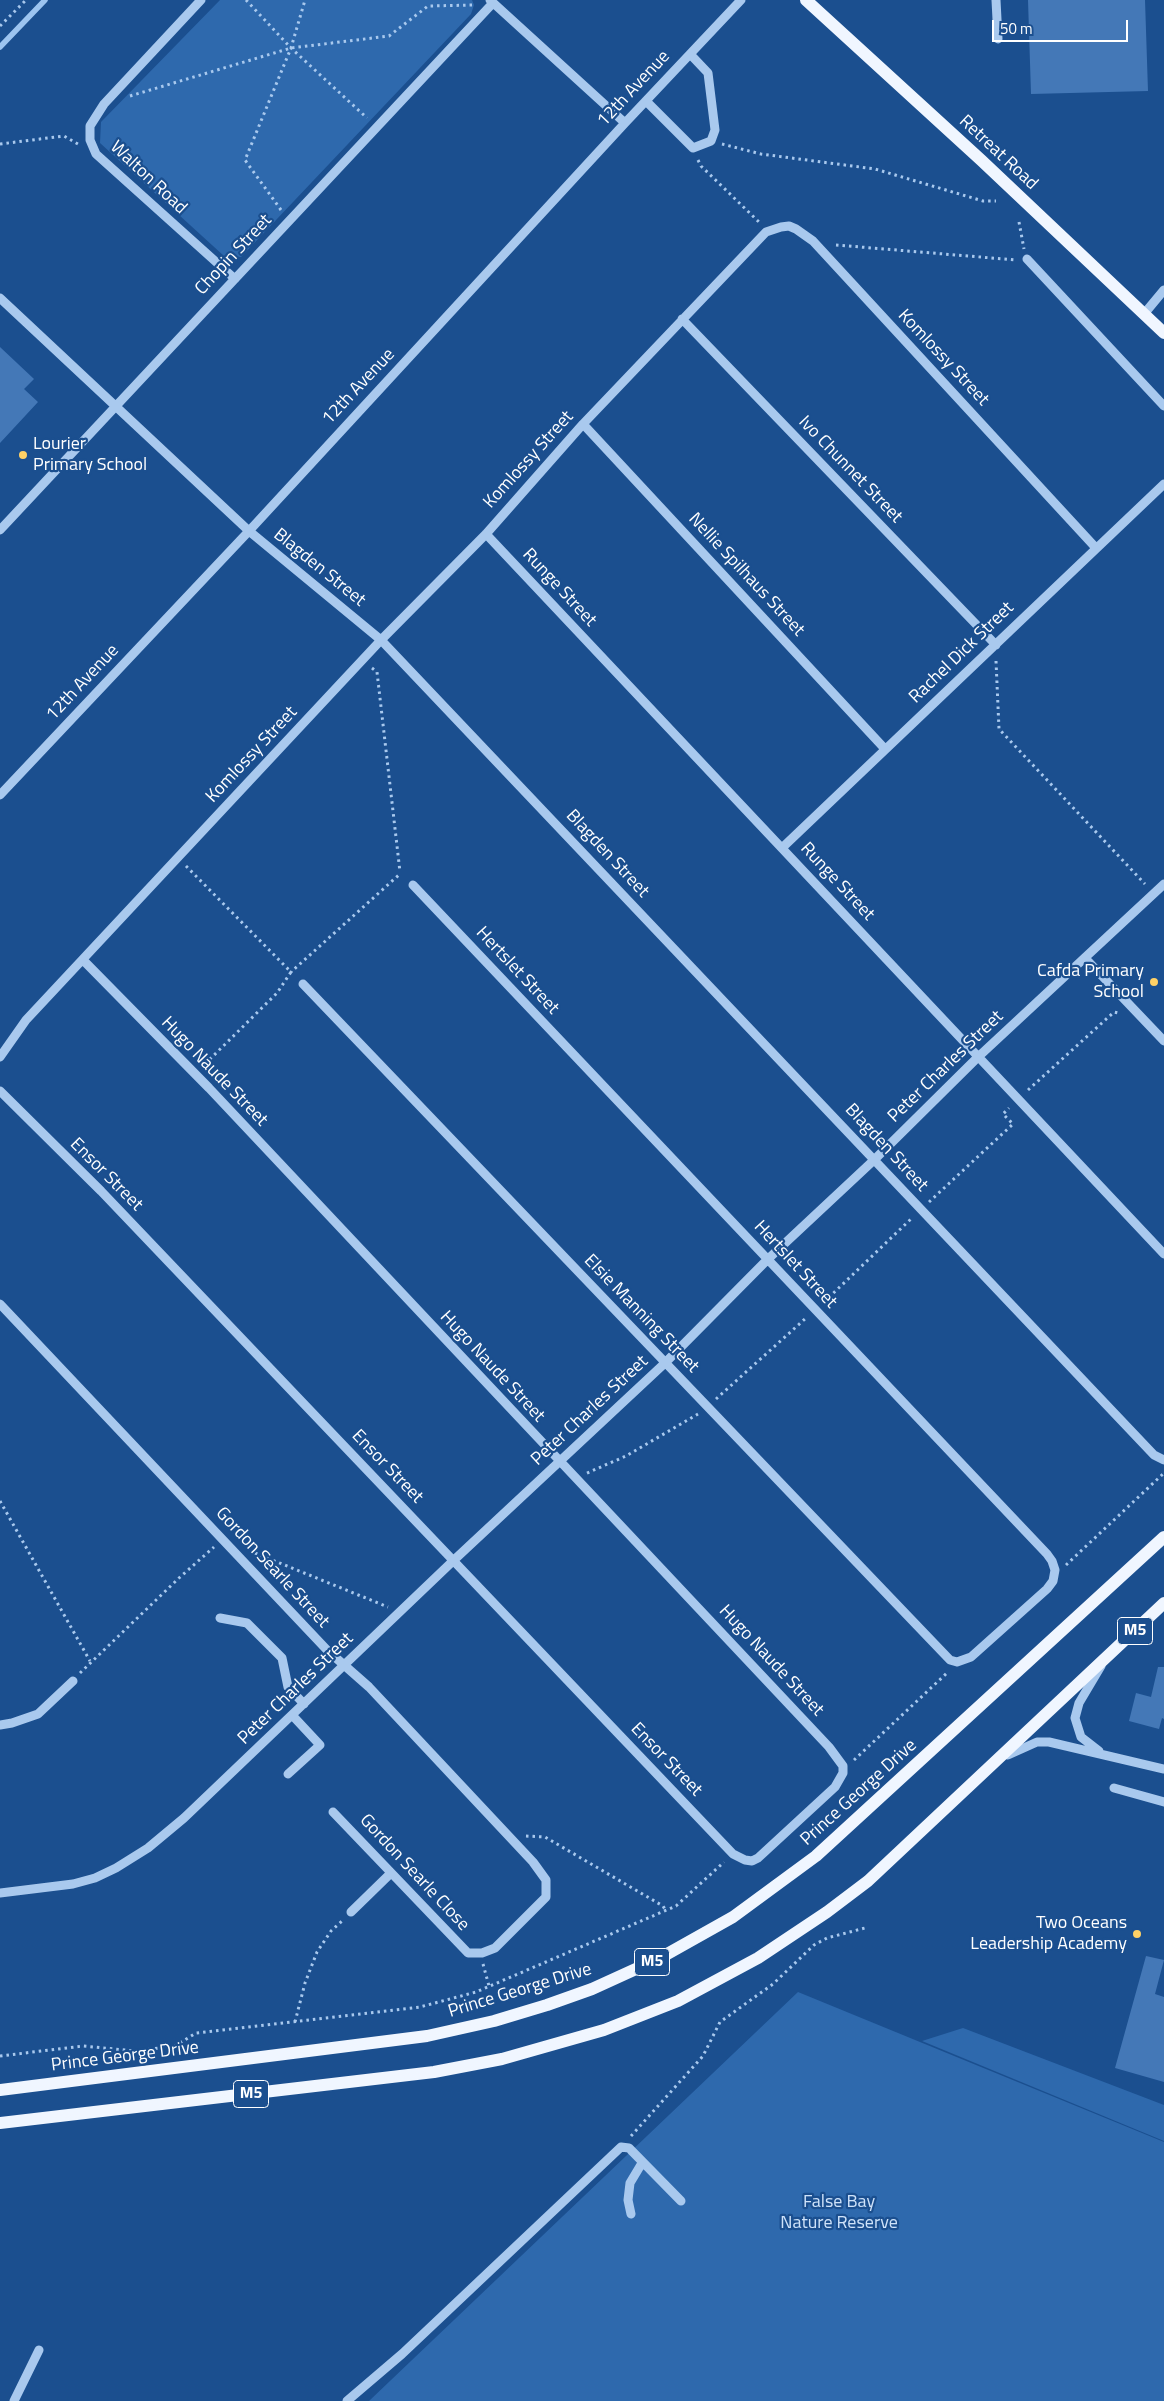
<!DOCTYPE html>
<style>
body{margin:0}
#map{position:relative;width:1164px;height:2401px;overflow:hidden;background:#1b4f8f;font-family:"Titillium Web",sans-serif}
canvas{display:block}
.scale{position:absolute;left:992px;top:20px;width:136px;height:22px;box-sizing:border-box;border:2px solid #fff;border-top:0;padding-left:6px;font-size:15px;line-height:18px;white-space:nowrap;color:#fff;-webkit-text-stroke:4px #1b4f8f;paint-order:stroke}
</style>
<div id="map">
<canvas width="1164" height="2401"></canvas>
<div class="scale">50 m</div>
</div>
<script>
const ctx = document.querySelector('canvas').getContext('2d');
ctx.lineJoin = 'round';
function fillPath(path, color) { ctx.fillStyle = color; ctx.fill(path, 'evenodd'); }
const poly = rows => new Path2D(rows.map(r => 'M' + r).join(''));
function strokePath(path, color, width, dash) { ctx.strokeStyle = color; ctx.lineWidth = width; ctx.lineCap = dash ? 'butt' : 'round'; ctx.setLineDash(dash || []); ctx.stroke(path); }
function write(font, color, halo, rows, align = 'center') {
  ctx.font = font + ' "Titillium Web",sans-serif'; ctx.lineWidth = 4.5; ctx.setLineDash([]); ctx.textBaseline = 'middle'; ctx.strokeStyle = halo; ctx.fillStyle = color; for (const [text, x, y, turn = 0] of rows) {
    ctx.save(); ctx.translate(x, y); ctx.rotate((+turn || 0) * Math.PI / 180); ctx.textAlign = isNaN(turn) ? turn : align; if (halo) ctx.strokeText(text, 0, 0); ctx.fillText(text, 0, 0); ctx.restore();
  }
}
const green = poly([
 [220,0,472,0,474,5,471,14,241,257,224,256,100,143,101,122],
 [798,1992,1164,2142,1164,2401,369,2401],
 [963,2028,1164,2105,1164,2141,922,2041]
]);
const stream = poly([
 [0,47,45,0]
]);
const building = poly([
 [1028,0,1145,0,1148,91,1031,94],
 [0,347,34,379,24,389,38,402,0,443],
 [1158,1667,1164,1667,1164,1719,1162,1718,1159,1729,1129,1721,1136,1693,1151,1697],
 [1146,1956,1164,1960,1155,1994,1164,1997,1164,2082,1115,2068]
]);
const path = poly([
 [246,0,291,48,367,118],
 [0,26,26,0],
 [130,96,291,48,389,36,428,6,474,5],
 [0,144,64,136,78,144],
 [722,144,761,154,875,169,983,201,996,201],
 [698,160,701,166,760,223],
 [281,210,245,160,291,48,305,0],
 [1019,222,1024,249],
 [836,245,1016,260],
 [996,661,999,729,1145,884],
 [372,668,377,672,400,872],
 [186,866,291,972,277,993,204,1065],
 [292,973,291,972,401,873],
 [1028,1090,1114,1012,1118,1013],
 [929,1202,1013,1124,1003,1114,1009,1108],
 [824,1302,912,1218],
 [716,1399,806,1318],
 [587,1473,626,1456,698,1414],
 [0,1501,90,1661],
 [255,1553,388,1607],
 [1066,1565,1164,1473],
 [80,1673,179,1578,214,1547],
 [854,1760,948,1672],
 [526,1836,545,1837,663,1906,666,1911],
 [483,1964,489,1986],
 [295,2022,305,1983,317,1952,331,1931,342,1921],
 [0,2056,83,2046,135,2051,175,2046,196,2033,420,2007,476,1992,676,1906,724,1862],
 [631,2136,703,2056,720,2022,773,1984,814,1945,827,1938,865,1928]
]);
const minor = poly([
 [201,0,104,104,90,126,90,140,96,154,235,279],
 [490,0,625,123],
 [996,0,998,39],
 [646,101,693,148,711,141,715,130,708,73,690,54],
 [1027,259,1164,406],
 [0,298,249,531,381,640,1154,1455,1164,1460],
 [1144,314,1164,290],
 [682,319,996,645],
 [583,424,885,749],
 [0,530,493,3],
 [486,534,1164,1254],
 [0,795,249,531,625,123,741,0],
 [783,847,1164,484],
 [1085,958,1164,1041],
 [303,984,950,1660,957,1662,971,1657,1047,1589,1053,1581,1055,1570,1052,1561,1047,1554,413,885],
 [0,1057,26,1020,381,640,486,534,583,424,766,232,781,227,789,226,796,229,813,241,1096,548],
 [0,1091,101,1191,733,1854,745,1860,752,1861,758,1858,835,1787,843,1773,843,1766,829,1747,209,1088,84,961],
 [0,1304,327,1650,369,1687,533,1862,546,1880,546,1897,495,1948,482,1953,468,1953,333,1812],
 [220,1618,247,1623,282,1658,288,1687,304,1704],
 [0,1725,12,1723,38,1714,73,1681],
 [1099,1751,1081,1737,1075,1718,1079,1703,1101,1666],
 [1008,1755,1037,1742,1049,1742,1164,1769],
 [288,1774,320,1745,292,1715],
 [1114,1788,1164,1802],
 [0,1893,73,1884,95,1878,116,1868,148,1848,184,1818,454,1560,665,1363,767,1260,874,1160,977,1058,1164,884],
 [351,1912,391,1873],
 [631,2214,628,2200,630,2183,642,2163],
 [14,2401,39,2350],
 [347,2401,402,2354,621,2147,629,2148,681,2201]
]);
const major = poly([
 [806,0,981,160,1164,333],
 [0,2090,427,2036,494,2021,547,2005,592,1989,660,1958,733,1917,816,1856,1164,1537],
 [0,2123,434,2072,502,2059,604,2030,678,2001,758,1958,827,1912,868,1881,1164,1603]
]);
const markers = [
 [23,455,5,"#ffd166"],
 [1154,982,5,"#ffd166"],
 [1137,1934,5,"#ffd166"]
];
const shields = [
 [1135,1631,35],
 [652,1962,35],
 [251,2094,35]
];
const shieldNames = [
 ["M5",1135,1631],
 ["M5",652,1962],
 ["M5",251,2094]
];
const streetNames = [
 ["12th Avenue",634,89,-47],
 ["Retreat Road",998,153,43],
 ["Walton Road",148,178,43],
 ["Chopin Street",234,255,-47],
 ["Komlossy Street",943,358,47],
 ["12th Avenue",359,387,-47],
 ["Komlossy Street",529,460,-48],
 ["Ivo Chunnet Street",850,470,46],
 ["Blagden Street",319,568,39],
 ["Nellie Spilhaus Street",746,575,47],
 ["Runge Street",559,588,47],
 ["Rachel Dick Street",962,653,-44],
 ["12th Avenue",83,683,-47],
 ["Komlossy Street",252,755,-47],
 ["Blagden Street",607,854,47],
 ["Runge Street",837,882,47],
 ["Hertslet Street",517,971,47],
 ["Peter Charles Street",946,1067,-44],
 ["Hugo Naude Street",214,1072,46],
 ["Blagden Street",886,1148,47],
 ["Ensor Street",106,1175,45],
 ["Hertslet Street",795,1265,47],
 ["Elsie Manning Street",641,1314,46],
 ["Hugo Naude Street",492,1367,47],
 ["Peter Charles Street",590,1411,-43],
 ["Ensor Street",387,1467,46],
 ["Gordon Searle Street",272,1568,47],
 ["Hugo Naude Street",771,1661,47],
 ["Peter Charles Street",296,1689,-44],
 ["Ensor Street",666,1760,46],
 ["Prince George Drive",859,1793,-42],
 ["Gordon Searle Close",414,1873,47],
 ["Prince George Drive",520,1991,-17],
 ["Prince George Drive",125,2057,-7]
];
const poiNames = [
 ["Lourier",33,445,"left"],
 ["Primary School",33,466,"left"],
 ["Cafda Primary",1144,972],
 ["School",1144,993],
 ["Two Oceans",1127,1924],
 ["Leadership Academy",1127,1945]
];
const parkNames = [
 ["False Bay",839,2203],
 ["Nature Reserve",839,2224]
];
fillPath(green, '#2e69ad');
strokePath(stream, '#9cc4f0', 5.5);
fillPath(building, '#4478b7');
strokePath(path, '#a9c9ee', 3, [2.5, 4]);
strokePath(minor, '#a9c9ee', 9);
strokePath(major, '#f0f6ff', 12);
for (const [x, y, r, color] of markers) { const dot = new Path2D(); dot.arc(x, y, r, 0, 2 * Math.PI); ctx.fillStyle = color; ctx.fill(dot); strokePath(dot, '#1b4f8f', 2); }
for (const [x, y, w] of shields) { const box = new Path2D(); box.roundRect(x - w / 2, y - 13.5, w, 27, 4); ctx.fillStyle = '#1b4f8f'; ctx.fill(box); strokePath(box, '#fff', 1); }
write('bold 16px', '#fff', null, shieldNames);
write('18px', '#fff', '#1b4f8f', streetNames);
write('18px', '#fff', '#1b4f8f', poiNames, 'right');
write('18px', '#cfe3fa', '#1b4f8f', parkNames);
</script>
